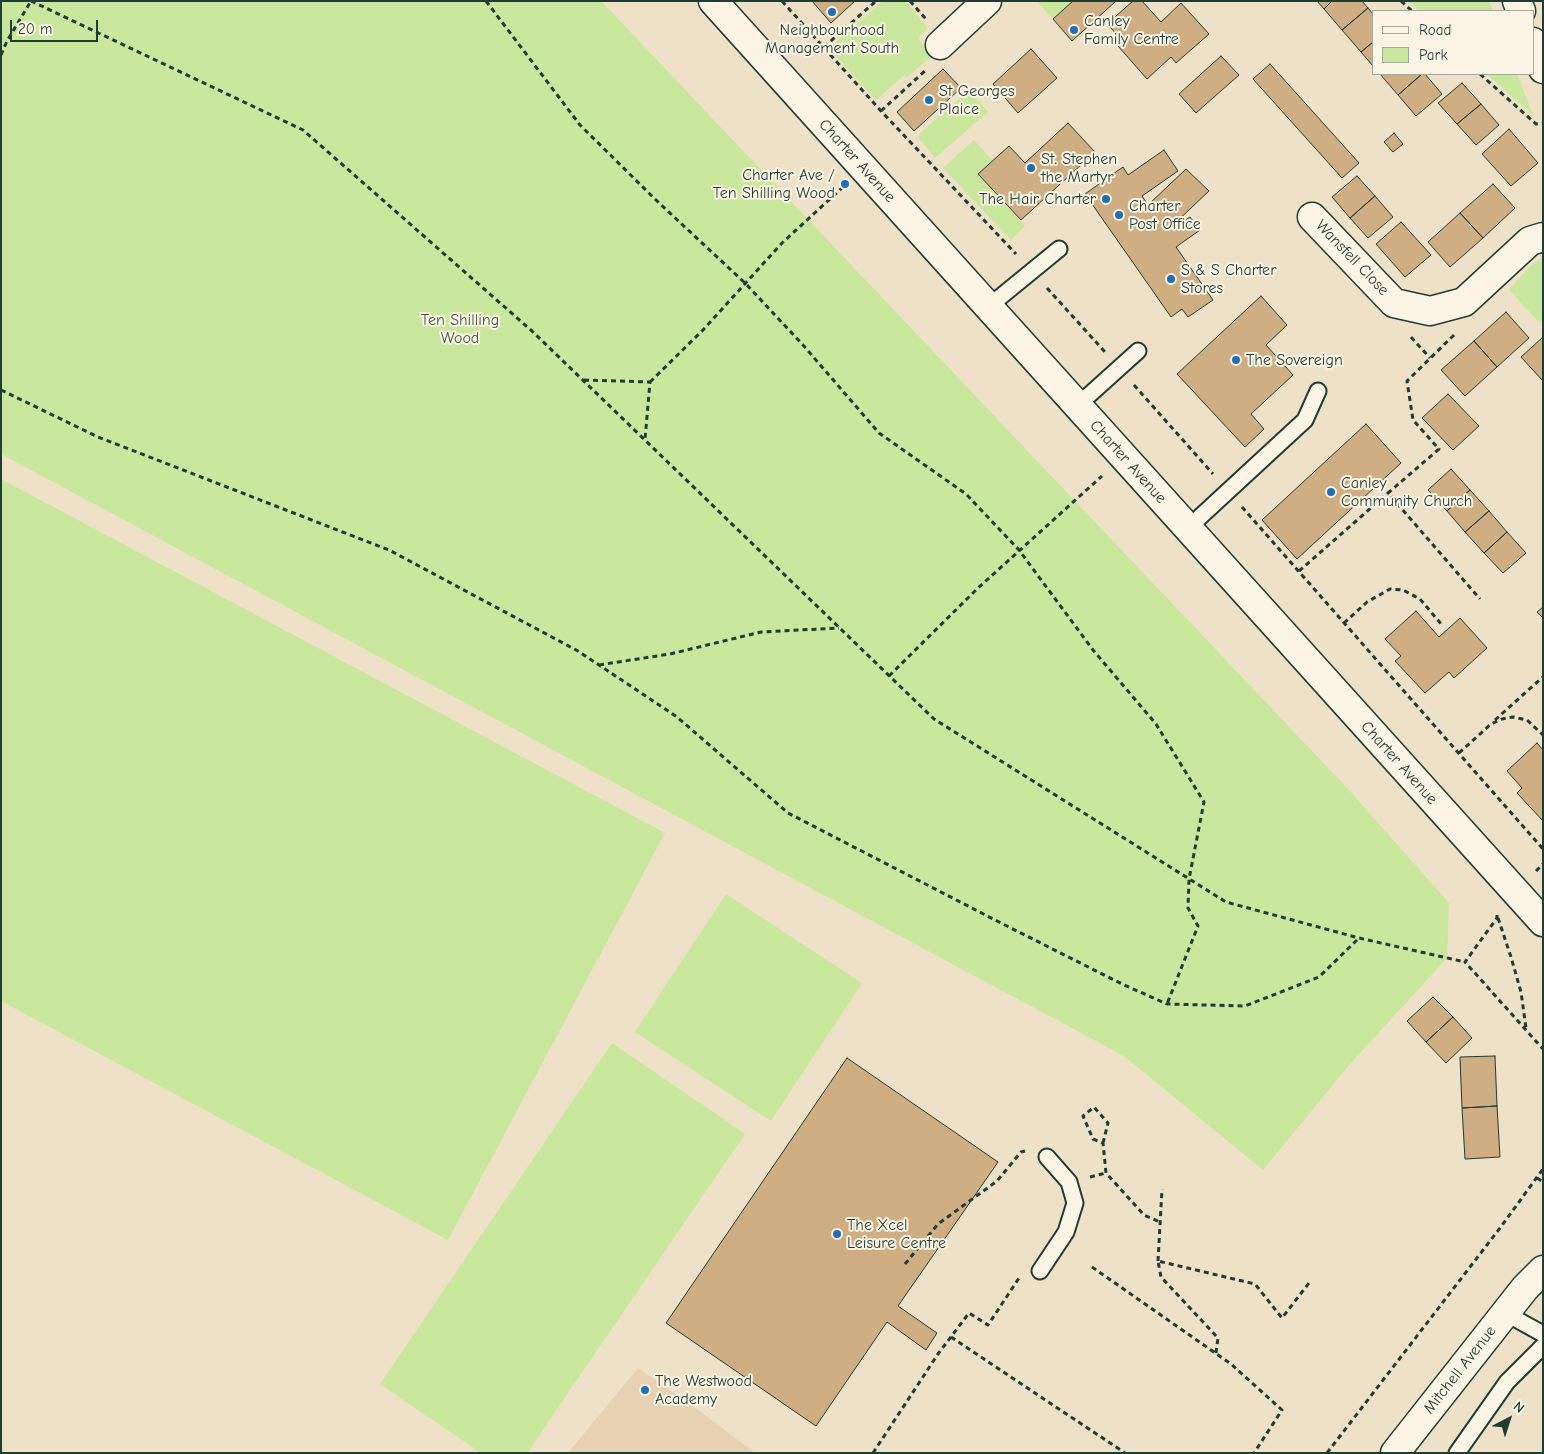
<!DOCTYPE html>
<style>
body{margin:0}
#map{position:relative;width:1544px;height:1454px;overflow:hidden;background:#efe0c8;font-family:"Comic Neue",sans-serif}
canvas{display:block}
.frame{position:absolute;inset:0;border:2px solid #1f3d34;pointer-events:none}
.legend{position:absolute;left:1372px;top:10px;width:162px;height:65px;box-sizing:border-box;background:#fcf5e5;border:1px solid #a4ab9e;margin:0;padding:6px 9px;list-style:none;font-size:15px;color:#1f3d34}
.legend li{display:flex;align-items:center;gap:10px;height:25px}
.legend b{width:25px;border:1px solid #a4ab9e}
.north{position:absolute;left:1484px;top:1394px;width:50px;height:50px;-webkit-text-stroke:4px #fcf5e5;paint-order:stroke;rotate:40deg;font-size:14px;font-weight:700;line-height:20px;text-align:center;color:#1f3d34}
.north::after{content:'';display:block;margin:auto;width:18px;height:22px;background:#1f3d34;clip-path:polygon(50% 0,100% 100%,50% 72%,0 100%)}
.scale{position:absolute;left:10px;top:20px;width:88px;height:22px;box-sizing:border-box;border:2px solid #1f3d34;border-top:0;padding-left:6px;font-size:15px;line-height:18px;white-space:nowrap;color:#1f3d34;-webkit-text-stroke:4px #fcf5e5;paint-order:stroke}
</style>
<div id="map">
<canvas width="1544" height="1454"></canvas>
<div class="frame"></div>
<ul class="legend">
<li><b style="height:6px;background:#fcf5e5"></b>Road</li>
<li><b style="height:14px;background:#cae79e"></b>Park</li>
</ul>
<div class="north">N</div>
<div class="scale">20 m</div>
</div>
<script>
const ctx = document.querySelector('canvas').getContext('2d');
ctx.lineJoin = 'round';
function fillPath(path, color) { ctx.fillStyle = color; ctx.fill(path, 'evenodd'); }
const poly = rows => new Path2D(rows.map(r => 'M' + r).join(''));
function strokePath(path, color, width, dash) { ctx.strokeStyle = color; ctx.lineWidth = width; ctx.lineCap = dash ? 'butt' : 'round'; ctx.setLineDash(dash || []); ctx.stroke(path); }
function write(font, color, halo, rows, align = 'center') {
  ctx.font = font + ' "Comic Neue",sans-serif'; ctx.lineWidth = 4; ctx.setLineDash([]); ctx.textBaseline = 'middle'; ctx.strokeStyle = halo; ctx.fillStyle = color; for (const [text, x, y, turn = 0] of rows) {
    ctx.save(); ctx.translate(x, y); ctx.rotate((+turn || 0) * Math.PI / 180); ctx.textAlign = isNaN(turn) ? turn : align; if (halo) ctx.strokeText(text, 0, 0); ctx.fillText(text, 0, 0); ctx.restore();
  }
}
const built = poly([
 [638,1368,702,1413,755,1453,568,1453]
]);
const green = poly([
 [1,1,601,1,1348,789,1449,903,1447,958,1350,1064,1263,1170,1124,1056,1,454],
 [883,1,905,1,928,28,918,38,932,56,907,77,904,75,876,100,829,48],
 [1036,1,1073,1,1053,19],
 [1408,1,1489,1,1493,11,1419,11],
 [1487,74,1517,74,1534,117],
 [969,90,988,112,935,158,917,136],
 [974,140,993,161,979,175,1025,226,1011,240,943,168],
 [1543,257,1543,320,1540,323,1509,290,1528,268],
 [1,479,665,833,448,1240,1,1001],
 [726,894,862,983,771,1121,635,1032],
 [612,1043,745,1134,527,1453,481,1453,380,1384]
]);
const building = poly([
 [812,1,855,1,831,23,812,1],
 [1073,1,1116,1,1072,41,1053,19,1073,1],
 [1133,1,1142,1,1161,22,1181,3,1209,34,1176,63,1171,57,1147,79,1118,46,1123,41,1107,24,1133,1],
 [1317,1,1332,1,1324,9,1317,1],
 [1332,1,1362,1,1368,8,1342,30,1324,9,1332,1],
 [1368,8,1373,14,1373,42,1361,52,1342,30,1368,8],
 [1373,42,1373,66,1361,52,1373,42],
 [1031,49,1057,78,1018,113,993,84,1031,49],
 [1221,56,1239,75,1196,113,1179,94,1221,56],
 [1270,64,1359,163,1342,178,1253,79,1270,64],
 [943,69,961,88,914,131,897,112,943,69],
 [1380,74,1422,74,1398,95,1380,74],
 [1422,74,1425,74,1442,94,1416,116,1398,95,1422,74],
 [1462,83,1481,104,1457,124,1438,103,1462,83],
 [1481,104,1499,125,1476,145,1457,124,1481,104],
 [1068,123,1095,152,1021,220,978,174,1009,146,1025,163,1068,123],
 [1509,129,1538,163,1511,186,1482,154,1509,129],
 [1394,133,1403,144,1393,152,1384,142,1394,133],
 [1164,150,1178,171,1142,196,1148,205,1186,169,1209,191,1171,227,1172,229,1190,217,1200,230,1176,247,1213,300,1188,317,1182,309,1171,317,1085,194,1123,167,1128,175,1164,150],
 [1357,176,1375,196,1350,218,1332,197,1357,176],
 [1493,184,1515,208,1483,238,1460,213,1493,184],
 [1375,196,1393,217,1368,238,1350,218,1375,196],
 [1460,213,1483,238,1450,267,1428,242,1460,213],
 [1401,222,1431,255,1405,277,1376,244,1401,222],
 [1261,296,1287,325,1266,345,1293,375,1251,414,1264,429,1245,447,1177,374,1261,296],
 [1506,312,1529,338,1497,367,1474,341,1506,312],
 [1543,337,1543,381,1521,357,1543,337],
 [1474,341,1497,367,1465,396,1441,370,1474,341],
 [1448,394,1479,426,1453,450,1422,418,1448,394],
 [1366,424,1401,463,1297,559,1262,520,1366,424],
 [1451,469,1470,490,1447,511,1428,490,1451,469],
 [1470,490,1489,511,1465,532,1447,511,1470,490],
 [1489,511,1507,532,1484,553,1465,532,1489,511],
 [1507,532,1526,553,1503,573,1484,553,1507,532],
 [1543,607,1543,618,1537,612,1543,607],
 [1416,611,1439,637,1460,618,1487,648,1454,678,1449,672,1425,693,1395,661,1401,656,1385,639,1416,611],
 [1537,743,1543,750,1543,821,1517,793,1522,788,1507,771,1537,743],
 [1433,997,1453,1017,1426,1042,1407,1021,1433,997],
 [1453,1017,1472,1038,1446,1063,1426,1042,1453,1017],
 [1495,1056,1497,1106,1462,1108,1460,1057,1495,1056],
 [847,1058,998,1162,898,1306,937,1333,926,1350,887,1322,816,1426,666,1323,847,1058],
 [1497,1106,1500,1157,1465,1159,1462,1108,1497,1106]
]);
const path = poly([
 [31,1,303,130,532,331,934,719,1226,902,1359,938,1465,962],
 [486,1,580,125,657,201,745,283,803,345,879,433,966,494,1019,550,1093,650,1156,724,1204,802,1189,879,1188,908,1198,926,1167,1004],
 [782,1,881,111,1016,254],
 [910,1,926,19],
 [1401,1,1412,11],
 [824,47,876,1],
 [1,55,7,41,31,1],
 [1480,74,1536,124,1543,123],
 [881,111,927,69],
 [1047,288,1105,352],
 [1454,335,1407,381,1413,420,1439,449,1388,493,1480,599],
 [1411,337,1430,358],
 [584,380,650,382,645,439],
 [650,382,703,330,782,243,843,187],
 [1134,385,1213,474],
 [1,390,98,437,389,550,578,651,677,717,788,813,997,921,1122,984,1167,1004,1245,1006,1319,977,1359,938],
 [1242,507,1543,849],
 [1299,571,1388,493],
 [1344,623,1367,602,1390,589,1403,590,1420,599,1442,625],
 [599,665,670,654,761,632,839,628],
 [889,676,978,588,1102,476],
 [1495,720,1543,677],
 [1459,753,1491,724,1502,719,1513,717,1527,720,1543,735],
 [1536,871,1543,864],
 [1497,915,1497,918,1465,962,1543,1049],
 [1498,918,1511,957,1521,992,1526,1028],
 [1103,1143,1108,1123,1094,1107,1083,1116,1093,1139,1103,1143,1106,1173,1144,1215,1160,1222],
 [1090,1177,1106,1173],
 [1537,1178,1543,1182],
 [1158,1261,1162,1189],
 [905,1264,938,1224,997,1181,1021,1152,1025,1151],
 [1092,1267,1231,1364,1282,1410,1254,1453],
 [951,1337,1125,1453],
 [1216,1353,1218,1338,1161,1277,1158,1261,1255,1284,1282,1318,1309,1283],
 [873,1453,938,1354,969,1313,988,1325,1019,1278],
 [1327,1453,1500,1228,1543,1169]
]);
const lane = poly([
 [988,307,1059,249],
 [1077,406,1138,351],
 [1188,528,1305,420,1318,391],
 [1040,1271,1066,1232,1075,1203,1069,1182,1047,1157],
 [1505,1313,1543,1334],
 [1457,1453,1507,1382,1543,1346]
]);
const street = poly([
 [1517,1,1521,11],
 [1533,42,1543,69],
 [940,45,987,1],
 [1312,217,1394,303,1430,311,1464,302,1530,241,1543,237]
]);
const secondary = poly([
 [713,1,1543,922],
 [1395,1453,1525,1288,1543,1270]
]);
const markers = [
 [832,12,5,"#1f6fb2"],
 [1074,30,5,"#1f6fb2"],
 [929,100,5,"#1f6fb2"],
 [1031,168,5,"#1f6fb2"],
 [845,184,5,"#1f6fb2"],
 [1106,199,5,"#1f6fb2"],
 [1119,215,5,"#1f6fb2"],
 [1171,279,5,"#1f6fb2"],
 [1236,360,5,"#1f6fb2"],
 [1331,492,5,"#1f6fb2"],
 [837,1234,5,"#1f6fb2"],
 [645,1390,5,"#1f6fb2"]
];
const poiNames = [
 ["Canley",1084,21],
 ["Family Centre",1084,39],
 ["Neighbourhood",832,30,"center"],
 ["Management South",832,48,"center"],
 ["St Georges",939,91],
 ["Plaice",939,109],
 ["St. Stephen",1041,159],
 ["the Martyr",1041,177],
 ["Charter Ave /",835,175,"right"],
 ["Ten Shilling Wood",835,193,"right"],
 ["The Hair Charter",1096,199,"right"],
 ["Charter",1129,206],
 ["Post Office",1129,224],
 ["S & S Charter",1181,270],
 ["Stores",1181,288],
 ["The Sovereign",1246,360],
 ["Canley",1341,483],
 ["Community Church",1341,501],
 ["The Xcel",847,1225],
 ["Leisure Centre",847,1243],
 ["The Westwood",655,1381],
 ["Academy",655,1399]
];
const streetNames = [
 ["Charter Avenue",857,161,48],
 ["Wansfell Close",1352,258,46],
 ["Charter Avenue",1128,462,48],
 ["Charter Avenue",1399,763,48],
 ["Mitchell Avenue",1460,1370,-52]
];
const parkNames = [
 ["Ten Shilling",460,320],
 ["Wood",460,338]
];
fillPath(built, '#e6d1b3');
fillPath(green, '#cae79e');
fillPath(building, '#d0ae83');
strokePath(building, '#1f3d34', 1);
strokePath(lane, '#1f3d34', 19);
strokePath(street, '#1f3d34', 31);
strokePath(secondary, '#1f3d34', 31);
strokePath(path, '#1f3d34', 3, [5, 4]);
strokePath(lane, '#fcf5e5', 15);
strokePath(street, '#fcf5e5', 28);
strokePath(secondary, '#fcf5e5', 28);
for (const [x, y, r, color] of markers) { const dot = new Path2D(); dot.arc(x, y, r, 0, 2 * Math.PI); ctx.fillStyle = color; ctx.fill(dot); strokePath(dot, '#fcf5e5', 2); }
write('16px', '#1f3d34', '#fcf5e5', poiNames, 'left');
write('16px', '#1f3d34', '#fcf5e5', streetNames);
write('16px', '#415f49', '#fcf5e5', parkNames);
</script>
